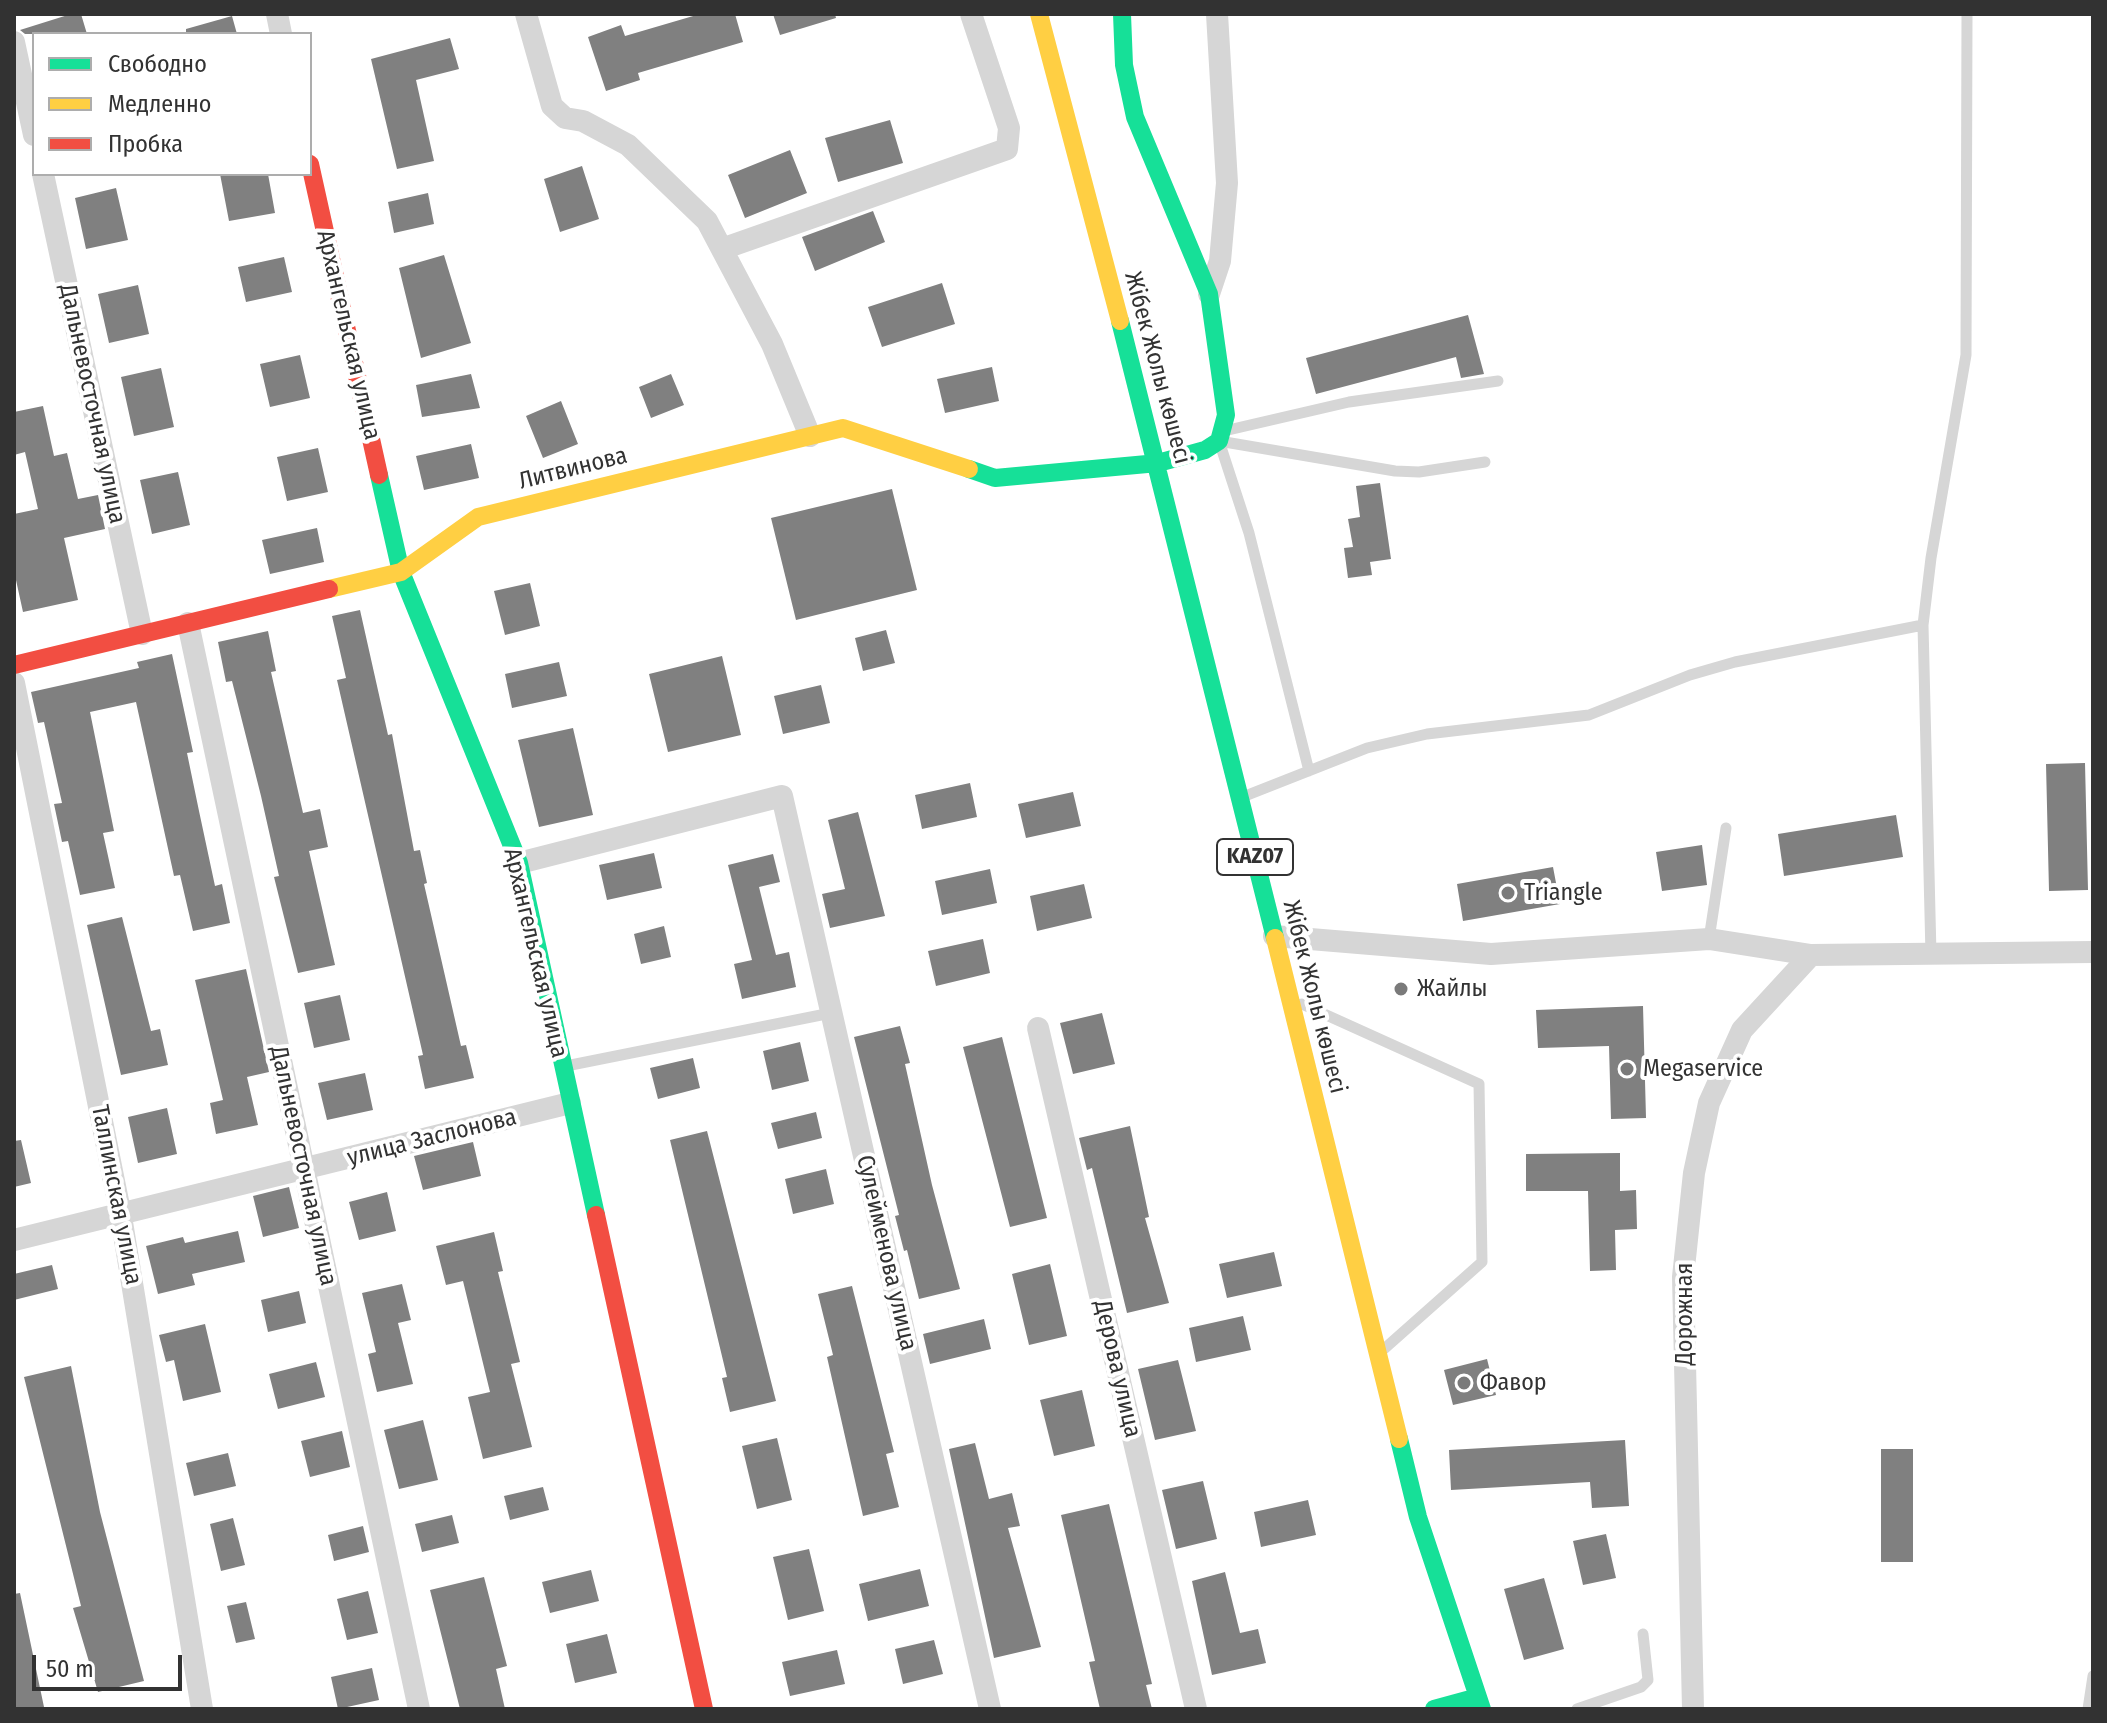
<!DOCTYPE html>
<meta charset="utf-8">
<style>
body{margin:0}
#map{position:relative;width:2107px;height:1723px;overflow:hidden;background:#fff;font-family:"Fira Sans Condensed",sans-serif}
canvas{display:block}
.frame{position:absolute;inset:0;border:16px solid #323232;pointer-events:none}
.legend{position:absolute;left:32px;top:32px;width:280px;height:144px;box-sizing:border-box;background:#fff;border:2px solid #adadad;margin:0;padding:10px 14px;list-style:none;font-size:24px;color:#323232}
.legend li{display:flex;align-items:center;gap:16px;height:40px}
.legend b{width:40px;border:2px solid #adadad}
.scale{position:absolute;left:32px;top:1655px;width:150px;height:36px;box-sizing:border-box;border:4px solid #323232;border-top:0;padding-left:10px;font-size:24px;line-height:28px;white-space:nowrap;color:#323232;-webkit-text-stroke:6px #fff;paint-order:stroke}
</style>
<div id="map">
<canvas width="2107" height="1723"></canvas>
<div class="frame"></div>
<ul class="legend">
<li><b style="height:10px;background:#16e098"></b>Свободно</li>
<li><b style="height:10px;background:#ffcf43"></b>Медленно</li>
<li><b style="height:10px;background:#f24e42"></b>Пробка</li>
</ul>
<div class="scale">50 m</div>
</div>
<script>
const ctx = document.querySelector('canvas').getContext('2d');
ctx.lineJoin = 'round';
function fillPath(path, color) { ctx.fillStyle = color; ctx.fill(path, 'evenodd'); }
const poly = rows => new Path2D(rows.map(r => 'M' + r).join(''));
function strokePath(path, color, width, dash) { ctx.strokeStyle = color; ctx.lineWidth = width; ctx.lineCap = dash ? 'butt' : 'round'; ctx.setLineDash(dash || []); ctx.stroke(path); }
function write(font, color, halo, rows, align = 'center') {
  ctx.font = font + ' "Fira Sans Condensed",sans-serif'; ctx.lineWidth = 8; ctx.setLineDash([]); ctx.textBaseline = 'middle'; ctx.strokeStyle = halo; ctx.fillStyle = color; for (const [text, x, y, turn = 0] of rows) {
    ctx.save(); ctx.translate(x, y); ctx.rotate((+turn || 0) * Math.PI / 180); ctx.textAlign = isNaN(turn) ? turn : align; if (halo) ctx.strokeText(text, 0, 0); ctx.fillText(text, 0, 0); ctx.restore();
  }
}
const building = poly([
 [71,14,81,14,87,34,25,34,20,30],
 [700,14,735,14,743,42,638,73,640,80,606,91,588,37,621,25,625,36],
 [773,14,835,14,836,18,780,35],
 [232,16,237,34,186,34,186,29],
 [450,38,459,69,416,80,434,161,397,169,371,59],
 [890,120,903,163,838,182,825,138],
 [790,150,807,193,745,218,728,175],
 [582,166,599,219,560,232,544,179],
 [220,174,268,174,275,213,229,221],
 [116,188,128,240,86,249,75,198],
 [428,193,434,224,394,233,388,202],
 [873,211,885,242,815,271,802,237],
 [444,255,471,343,421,358,399,268],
 [284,257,292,292,246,302,238,267],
 [942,283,955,324,882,347,868,307],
 [138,285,149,334,109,343,98,294],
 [1468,315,1484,374,1461,378,1456,357,1316,394,1306,358],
 [300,355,310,398,270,407,260,364],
 [992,367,999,401,945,413,937,379],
 [161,368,174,427,134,436,121,377],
 [471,374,480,408,422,417,416,385],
 [671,374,684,405,651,418,639,387],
 [561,401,578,444,543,458,526,416],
 [43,406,54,456,67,453,78,499,98,495,105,529,64,538,78,600,23,612,14,571,14,514,38,509,25,452,14,455,14,412],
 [471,444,479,478,424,490,416,456],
 [318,448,328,492,287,501,277,457],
 [178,472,190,525,152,534,140,480],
 [1380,483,1391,559,1370,562,1372,575,1348,578,1344,548,1353,547,1348,519,1360,517,1356,486],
 [892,489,917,590,796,620,771,518],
 [317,528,324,562,270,574,262,540],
 [530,583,540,626,505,635,494,591],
 [360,610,388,735,392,734,414,851,420,850,427,883,424,884,461,1046,466,1045,474,1078,425,1089,418,1056,423,1055,337,680,346,678,332,616],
 [886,630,895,663,863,671,855,638],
 [268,631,276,671,271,672,303,813,320,809,328,847,309,851,335,965,298,973,274,877,279,876,261,796,232,681,226,682,218,642],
 [172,654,193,752,187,753,199,811,215,886,222,884,230,923,193,931,180,875,174,876,136,702,90,712,114,831,103,833,115,888,80,895,68,841,62,842,54,804,62,803,44,722,38,723,31,692,139,668,137,662],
 [722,656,741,735,668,752,649,674],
 [559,662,567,696,512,708,505,674],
 [821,685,830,723,783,734,774,696],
 [573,728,593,815,539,827,518,740],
 [2085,763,2088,890,2049,891,2046,764],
 [970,783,977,817,922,829,915,795],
 [1073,792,1081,826,1026,838,1018,804],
 [858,812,885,916,830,928,822,894,845,889,828,820],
 [1896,815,1903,857,1784,876,1778,834],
 [1702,845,1707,885,1662,891,1656,852],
 [654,853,662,888,607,900,599,865],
 [773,854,780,882,759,887,776,955,789,952,796,987,742,999,734,964,752,960,728,865],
 [1553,867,1560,904,1463,921,1457,884],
 [990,869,997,903,942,915,935,881],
 [1084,884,1092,918,1037,931,1030,896],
 [122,917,151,1031,160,1029,168,1065,121,1075,87,925],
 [664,926,671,957,641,964,634,934],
 [983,939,990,973,936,986,928,951],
 [246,969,269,1072,247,1077,258,1125,216,1134,210,1103,223,1100,195,980],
 [340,995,350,1040,314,1048,304,1003],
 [1643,1006,1646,1118,1611,1119,1609,1046,1538,1048,1536,1010],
 [1102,1013,1115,1064,1073,1074,1060,1023],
 [900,1026,910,1063,905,1064,932,1185,960,1289,919,1299,907,1250,904,1251,895,1216,899,1215,854,1037],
 [1002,1037,1047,1218,1010,1227,963,1047],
 [800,1042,809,1081,772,1090,763,1051],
 [693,1058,700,1088,658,1099,650,1068],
 [365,1073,373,1110,327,1120,318,1083],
 [167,1108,177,1154,138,1163,128,1117],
 [816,1112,822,1138,778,1149,771,1123],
 [1130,1126,1149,1217,1145,1218,1169,1303,1127,1313,1092,1168,1087,1170,1079,1138],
 [707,1131,776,1401,730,1412,722,1378,727,1377,670,1140],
 [21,1140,31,1183,14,1187,14,1141],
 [473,1142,481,1176,423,1190,414,1156],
 [1620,1153,1620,1191,1636,1190,1637,1229,1615,1230,1616,1270,1590,1271,1588,1191,1526,1191,1526,1154],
 [826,1169,834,1204,793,1214,785,1179],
 [289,1187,299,1228,263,1237,253,1196],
 [387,1192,396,1231,359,1240,349,1202],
 [238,1231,245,1262,192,1274,195,1285,158,1294,146,1246,183,1237,185,1243],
 [494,1232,503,1271,498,1272,520,1362,511,1364,532,1447,483,1459,468,1397,490,1392,463,1281,446,1285,436,1246],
 [1274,1252,1282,1286,1227,1298,1219,1264],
 [1050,1264,1067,1336,1029,1345,1012,1274],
 [52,1265,58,1289,14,1300,14,1274],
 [402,1284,411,1320,398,1323,413,1384,377,1392,368,1354,376,1352,362,1293],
 [852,1286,894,1452,886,1454,899,1507,863,1516,827,1357,833,1355,818,1294],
 [299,1291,306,1323,268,1332,261,1300],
 [1243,1316,1251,1350,1196,1362,1189,1328],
 [984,1319,991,1349,930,1364,923,1334],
 [205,1324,221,1392,183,1401,174,1360,166,1362,159,1335],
 [1487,1359,1496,1395,1453,1405,1444,1370],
 [1178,1360,1196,1431,1155,1440,1138,1369],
 [316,1362,325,1397,278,1409,269,1374],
 [71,1366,100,1512,144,1681,98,1692,73,1608,81,1606,24,1377],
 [1082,1390,1095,1446,1054,1456,1040,1400],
 [423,1420,438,1480,399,1489,384,1430],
 [342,1431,350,1467,310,1477,301,1441],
 [777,1438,792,1500,757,1509,742,1446],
 [1625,1440,1629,1506,1592,1508,1590,1482,1451,1490,1449,1450],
 [975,1443,989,1499,1012,1493,1020,1526,1008,1528,1041,1647,994,1658,949,1449],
 [1881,1449,1913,1449,1913,1562,1881,1562],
 [228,1453,236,1486,194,1496,186,1463],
 [1203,1481,1217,1539,1176,1549,1162,1490],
 [543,1487,549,1510,510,1520,504,1496],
 [1308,1500,1316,1535,1261,1547,1254,1512],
 [1109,1504,1152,1684,1146,1685,1152,1709,1100,1709,1089,1662,1095,1661,1061,1515],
 [452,1515,459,1543,422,1552,415,1524],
 [233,1518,245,1565,221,1571,210,1524],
 [363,1526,369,1552,334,1561,328,1535],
 [1606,1534,1616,1578,1583,1585,1573,1541],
 [809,1549,824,1611,788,1620,773,1557],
 [920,1569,929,1606,868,1621,859,1584],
 [591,1570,599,1601,550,1613,542,1582],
 [1225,1572,1240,1633,1258,1629,1266,1663,1212,1675,1192,1581],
 [484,1577,507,1666,496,1669,505,1709,460,1709,430,1590],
 [1544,1578,1564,1649,1524,1660,1504,1589],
 [368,1591,378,1633,347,1640,337,1599],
 [20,1593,44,1707,36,1709,14,1709,14,1594],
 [246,1602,255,1639,236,1643,227,1606],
 [607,1634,617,1673,575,1683,566,1644],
 [934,1640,943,1674,903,1684,895,1649],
 [837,1650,845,1684,790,1696,782,1662],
 [372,1668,379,1700,338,1709,331,1677]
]);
const lane = poly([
 [1224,431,1349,402,1498,381],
 [1309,771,1249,533,1219,441,1395,471,1419,472,1485,462],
 [1245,796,1367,748,1427,734,1589,715,1690,675,1735,662,1923,625],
 [1709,939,1726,828],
 [1931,955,1923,625,1931,558,1966,355,1967,14],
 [1302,1004,1479,1084,1482,1262,1384,1349],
 [566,1066,831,1013],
 [1577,1709,1641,1687,1648,1680,1643,1634],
 [2088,1709,2093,1676]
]);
const street = poly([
 [277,14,281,34],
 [526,14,552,106,565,118,583,121,628,145,707,221,772,344,810,436],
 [14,42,34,135],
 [43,174,142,634],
 [722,249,1007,149,1009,128,971,14],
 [1209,294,1220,261,1227,183,1217,14],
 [188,623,419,1709],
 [14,683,121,1216,202,1709],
 [519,863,782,796,990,1709],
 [1274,936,1491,954,1709,939,1811,955,2093,952],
 [1038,1028,1196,1709],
 [14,1240,570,1103],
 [1693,1709,1683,1277,1694,1173,1709,1103,1742,1030,1811,955]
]);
const fast = poly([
 [1120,321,1275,938],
 [969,469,995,478,1158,463,1205,450,1219,441,1226,415,1209,294,1135,117,1124,65,1122,14],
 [379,475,401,572,519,863,596,1215],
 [1399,1439,1418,1517,1482,1709],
 [1434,1709,1478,1697]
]);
const slow = poly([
 [1039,14,1120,321],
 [329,589,401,572,478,517,843,428,969,469],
 [1275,938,1399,1439]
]);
const jam = poly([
 [310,164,379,475],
 [14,665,329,589],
 [596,1215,704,1709]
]);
const markers = [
 [1508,893,8,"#7a7a7a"],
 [1401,989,8,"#7a7a7a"],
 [1627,1069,8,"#7a7a7a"],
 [1464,1383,8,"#7a7a7a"]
];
const shields = [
 [1255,857,76]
];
const shieldNames = [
 ["KAZ07",1255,857]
];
const streetNames = [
 ["Архангельская улица",348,335,77],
 ["Жібек Жолы көшесі",1157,368,75],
 ["Дальневосточная улица",92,404,78],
 ["Литвинова",573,469,-14],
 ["Архангельская улица",535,953,77],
 ["Жібек Жолы көшесі",1314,997,76],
 ["улица Заслонова",432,1138,-14],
 ["Дальневосточная улица",303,1166,78],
 ["Таллинская улица",116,1195,79],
 ["Сулейменова улица",886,1253,77],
 ["Дорожная",1685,1314,-90],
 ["Дерова улица",1117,1369,77]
];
const poiNames = [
 ["Triangle",1524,893],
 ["Жайлы",1417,989],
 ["Megaservice",1643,1069],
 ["Фавор",1480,1383]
];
fillPath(building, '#808080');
strokePath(lane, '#d6d6d6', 11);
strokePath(street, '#d6d6d6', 22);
strokePath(fast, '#16e098', 18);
strokePath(slow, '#ffcf43', 18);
strokePath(jam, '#f24e42', 18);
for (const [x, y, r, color] of markers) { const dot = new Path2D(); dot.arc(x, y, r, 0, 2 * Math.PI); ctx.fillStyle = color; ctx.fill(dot); strokePath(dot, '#fff', 3); }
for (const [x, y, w] of shields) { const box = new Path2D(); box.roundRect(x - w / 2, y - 18, w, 36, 6); ctx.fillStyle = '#fff'; ctx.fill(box); strokePath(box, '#323232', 2); }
write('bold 22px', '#323232', null, shieldNames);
write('24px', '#323232', '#fff', streetNames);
write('24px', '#323232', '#fff', poiNames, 'left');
</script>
